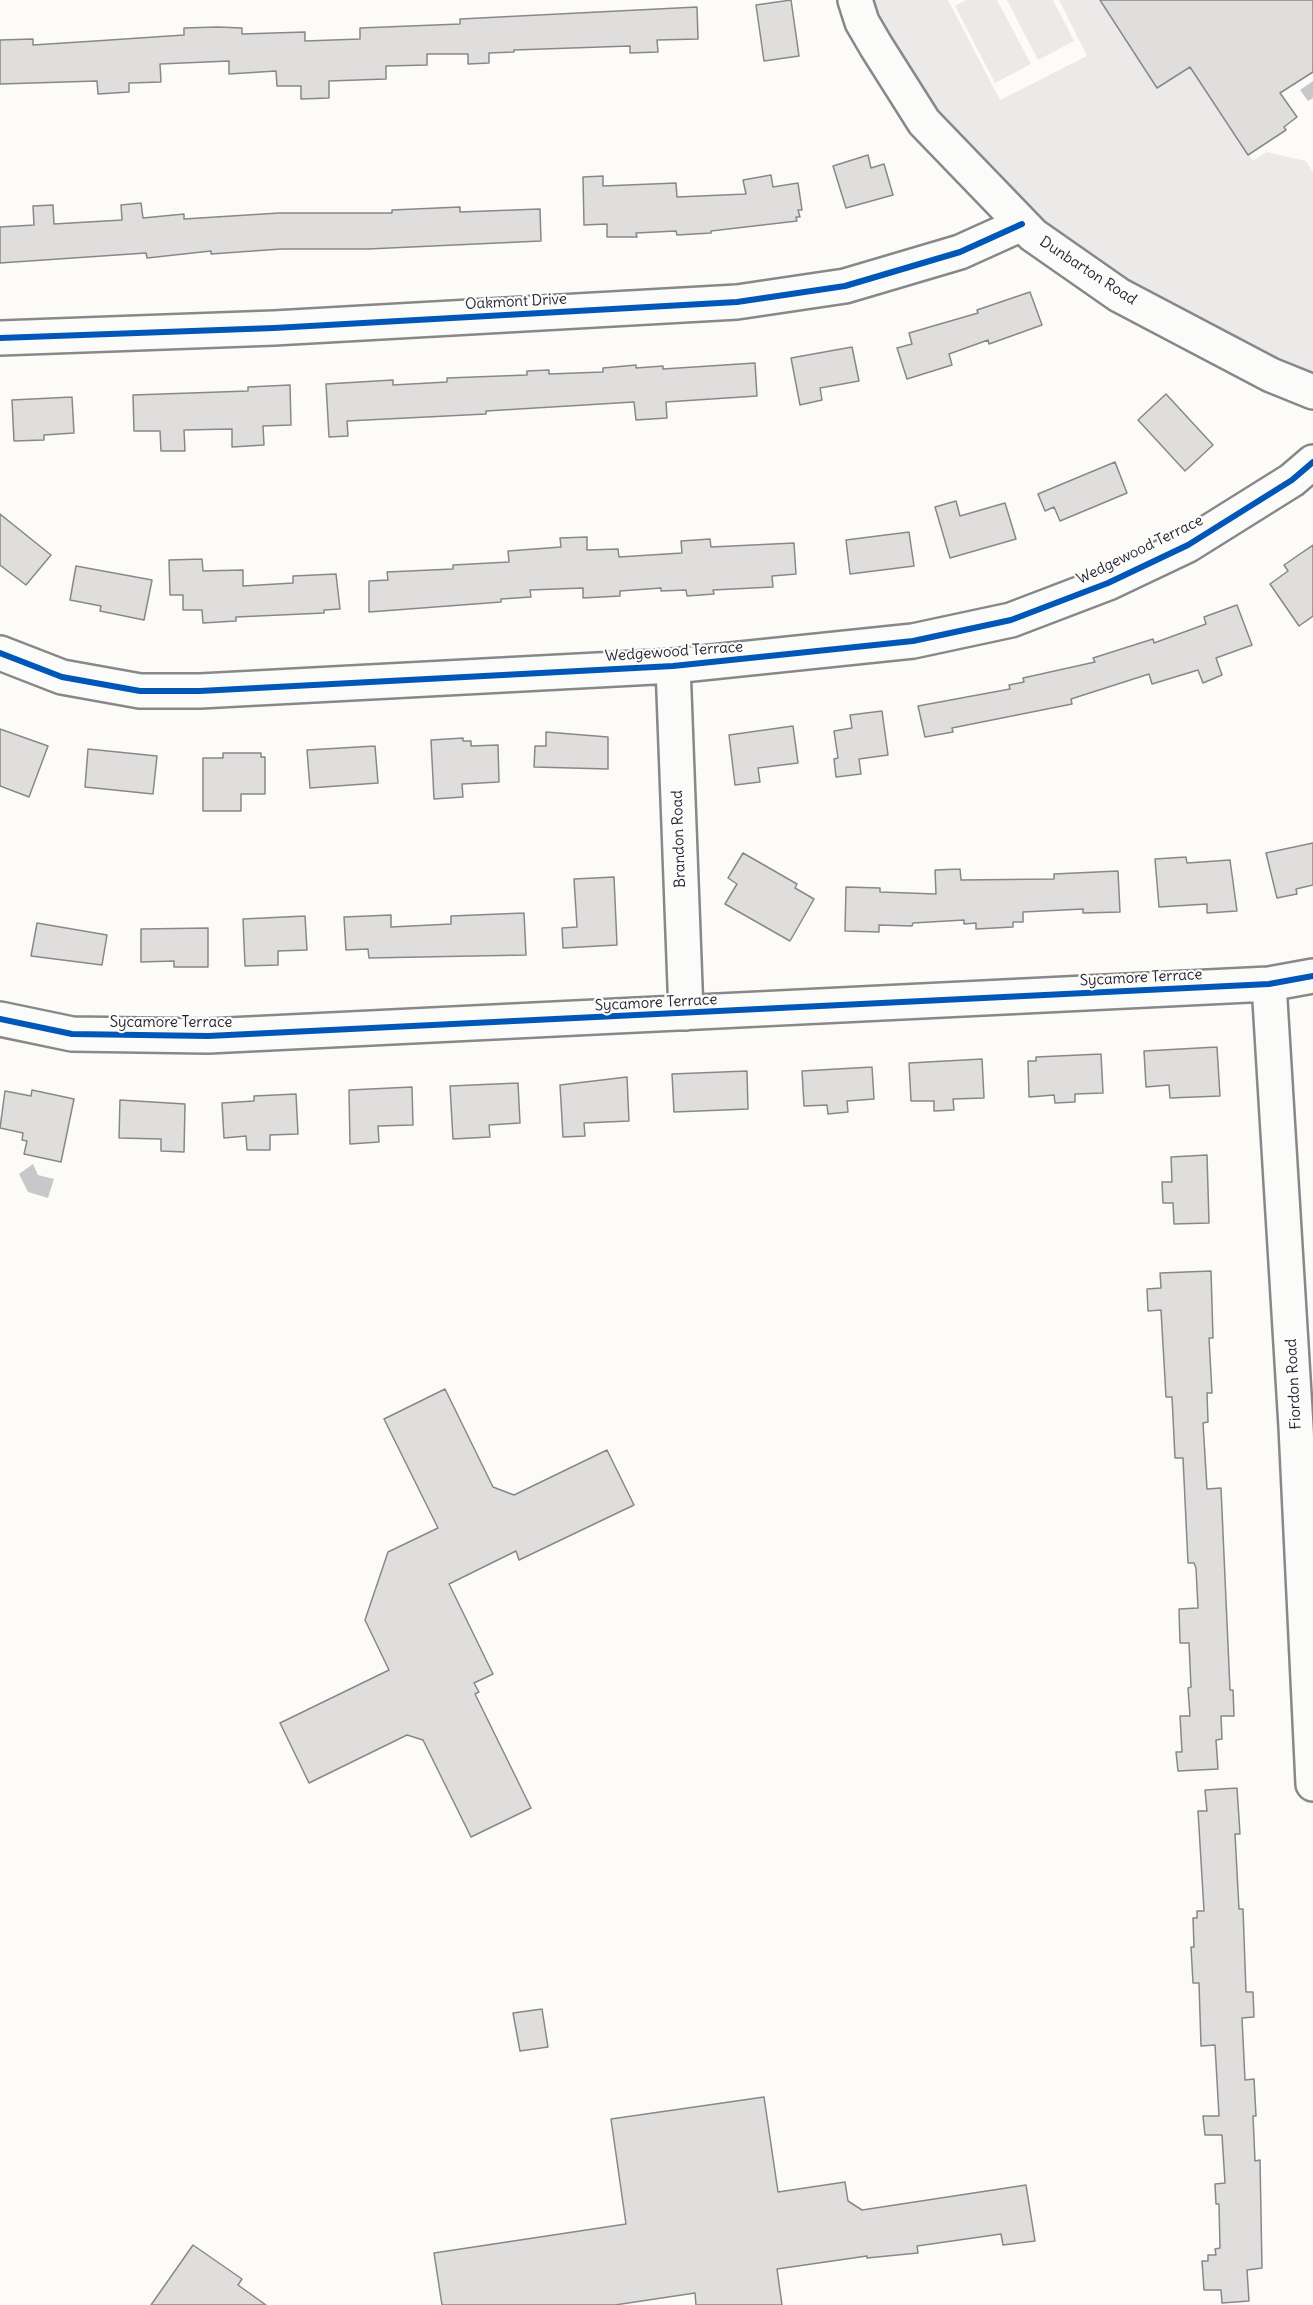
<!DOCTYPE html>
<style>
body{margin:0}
canvas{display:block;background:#fcfbf8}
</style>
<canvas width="1313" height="2305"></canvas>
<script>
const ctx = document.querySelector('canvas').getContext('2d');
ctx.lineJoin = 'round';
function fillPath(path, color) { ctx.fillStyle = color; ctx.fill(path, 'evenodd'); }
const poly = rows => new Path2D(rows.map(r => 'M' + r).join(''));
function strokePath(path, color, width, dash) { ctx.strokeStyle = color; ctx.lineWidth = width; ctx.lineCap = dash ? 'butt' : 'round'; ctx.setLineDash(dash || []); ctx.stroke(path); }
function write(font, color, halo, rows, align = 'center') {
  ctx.font = font + ' Delius,sans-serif'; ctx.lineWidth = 4.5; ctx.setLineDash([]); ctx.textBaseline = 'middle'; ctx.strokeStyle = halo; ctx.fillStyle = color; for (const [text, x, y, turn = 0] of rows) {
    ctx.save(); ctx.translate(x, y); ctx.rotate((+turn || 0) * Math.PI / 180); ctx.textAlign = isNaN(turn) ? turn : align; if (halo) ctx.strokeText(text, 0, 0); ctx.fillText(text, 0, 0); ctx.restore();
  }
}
const green = poly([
 [868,0,948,0,1000,100,1087,56,1059,0,1100,0,1157,88,1190,67,1253,161,1266,152,1306,161,1313,172,1313,375,1148,293,1025,208,977,159,933,106,890,43],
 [966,0,997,0,1031,64,995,83,955,6],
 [1007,0,1053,0,1074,41,1038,60]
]);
const water = poly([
 [1313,81,1313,98,1308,101,1300,90],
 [33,1164,38,1175,54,1179,48,1198,28,1192,19,1174]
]);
const building = poly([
 [791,0,799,56,764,61,756,5,791,0],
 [1100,0,1313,0,1313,72,1280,93,1297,117,1284,127,1286,130,1248,155,1190,67,1157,88,1100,0],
 [697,7,698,39,657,40,658,52,630,53,630,46,514,50,514,52,489,53,489,63,468,64,468,54,427,54,427,65,386,66,386,79,329,81,329,98,301,99,301,86,277,86,276,71,229,74,229,61,160,64,161,82,129,83,129,92,98,94,97,81,0,84,0,40,33,39,33,45,95,41,184,35,184,28,218,27,242,28,242,34,305,32,305,41,360,39,360,28,460,24,460,19,697,7],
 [868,155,871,168,884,164,893,195,846,208,833,166,868,155],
 [771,175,773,187,798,183,802,210,798,210,800,217,796,217,797,221,711,231,711,233,677,235,676,231,636,233,637,237,607,237,607,224,584,225,583,177,603,176,603,186,676,183,677,197,746,194,743,180,771,175],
 [141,203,143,218,184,214,184,219,279,213,392,213,392,210,460,207,460,212,540,209,541,241,368,249,281,249,211,254,211,251,147,258,146,253,0,263,0,227,34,225,33,206,53,205,54,224,122,220,121,205,141,203],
 [1030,292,1042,325,989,344,988,340,949,354,952,365,907,379,897,348,912,344,909,333,978,313,977,310,1030,292],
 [852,347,859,381,820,388,822,400,800,405,791,358,852,347],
 [755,363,757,396,666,402,667,418,636,420,634,402,486,411,486,414,347,421,348,436,329,437,326,384,393,380,393,385,447,382,447,378,527,375,527,371,549,370,549,374,603,372,603,368,636,365,636,368,663,366,663,369,755,363],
 [290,385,291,425,263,426,264,445,232,447,232,429,184,430,185,451,161,451,160,431,134,431,133,395,248,391,248,387,290,385],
 [1166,394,1213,445,1185,471,1138,420,1166,394],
 [72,397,74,433,44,435,44,440,14,441,12,400,72,397],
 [1115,462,1127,493,1060,521,1054,507,1045,511,1038,494,1115,462],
 [956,501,960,516,1005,503,1016,539,950,558,935,507,956,501],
 [0,514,51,555,26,585,0,565,0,514],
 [909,532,914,566,850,574,846,540,909,532],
 [587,537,587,550,618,549,619,557,682,553,681,541,710,539,711,547,794,543,796,574,772,576,773,587,713,590,714,594,687,596,686,590,661,591,661,588,620,591,620,596,583,598,583,588,530,590,531,597,501,599,501,602,369,612,369,581,388,580,387,572,453,569,453,565,509,562,508,551,561,547,560,538,587,537],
 [1313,545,1313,616,1299,626,1270,584,1288,571,1284,565,1313,545],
 [202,559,203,571,243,570,243,586,293,583,293,576,336,574,340,609,324,610,324,613,236,617,236,621,203,623,202,610,183,610,183,595,170,595,169,560,202,559],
 [76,566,152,580,144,620,100,611,101,606,70,600,76,566],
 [1237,605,1252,645,1216,658,1222,675,1203,683,1198,670,1152,684,1149,674,1071,699,1072,704,952,728,953,732,925,737,918,706,1010,689,1009,685,1024,682,1023,678,1095,662,1093,658,1153,639,1154,643,1206,624,1204,617,1237,605],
 [882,711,888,755,859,759,861,774,836,777,834,759,838,758,834,731,852,728,850,715,882,711],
 [793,726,798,763,758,768,760,782,735,785,729,735,793,726],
 [0,729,48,746,29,797,0,786,0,729],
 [546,732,608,737,608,769,534,767,535,746,546,746,546,732],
 [463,738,463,741,471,741,471,746,498,745,499,782,462,784,463,797,434,799,431,740,463,738],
 [375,746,378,783,310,788,307,750,375,746],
 [88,749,157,756,153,794,85,787,88,749],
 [223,753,261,753,261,757,265,757,265,794,241,794,241,811,203,811,203,758,223,758,223,753],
 [1313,843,1313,885,1296,889,1297,894,1277,898,1266,853,1313,843],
 [743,853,797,884,795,888,814,899,790,941,725,904,737,884,728,878,743,853],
 [1186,857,1187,863,1230,860,1237,911,1207,913,1207,904,1159,907,1155,859,1186,857],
 [960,869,961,880,1054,879,1054,874,1118,871,1120,912,1083,913,1083,909,1023,912,1023,922,1013,922,1013,927,976,929,976,923,964,924,964,920,913,923,912,926,879,925,879,932,845,931,846,887,880,888,880,892,936,894,935,870,960,869],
 [614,877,617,945,563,948,562,928,577,927,574,879,614,877],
 [524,913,526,955,369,958,368,949,346,950,344,917,391,915,391,927,451,924,451,916,524,913],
 [305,916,307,950,278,951,278,965,245,966,243,919,305,916],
 [37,923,107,935,102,965,31,956,37,923],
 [208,928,208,967,174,967,174,961,141,962,141,929,208,928],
 [1217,1047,1220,1096,1170,1098,1169,1085,1146,1087,1144,1051,1217,1047],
 [1101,1054,1103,1093,1075,1094,1075,1102,1055,1103,1054,1095,1029,1097,1028,1061,1036,1061,1036,1057,1101,1054],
 [982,1059,984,1098,953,1099,954,1110,934,1111,934,1101,911,1101,909,1063,982,1059],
 [872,1067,874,1099,847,1101,848,1112,828,1114,827,1105,804,1106,802,1071,872,1067],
 [747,1071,748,1109,674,1112,672,1074,747,1071],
 [627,1077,629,1121,584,1123,585,1136,563,1137,560,1085,627,1077],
 [518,1083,520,1123,489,1125,490,1137,453,1139,450,1086,518,1083],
 [412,1087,413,1125,378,1126,379,1142,350,1144,349,1090,412,1087],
 [32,1090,74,1099,61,1162,24,1154,27,1141,22,1140,23,1133,0,1128,5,1091,31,1096,32,1090],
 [296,1094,298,1134,270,1135,270,1150,247,1150,246,1136,224,1138,222,1103,254,1101,254,1096,296,1094],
 [120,1100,185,1104,184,1152,161,1151,161,1139,119,1138,120,1100],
 [1207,1155,1209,1223,1174,1224,1173,1203,1163,1203,1162,1182,1172,1182,1171,1157,1207,1155],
 [1211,1271,1213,1338,1209,1338,1212,1393,1207,1393,1208,1422,1203,1423,1207,1489,1221,1488,1230,1690,1233,1690,1234,1716,1221,1716,1222,1739,1216,1740,1218,1769,1178,1771,1176,1752,1182,1752,1180,1716,1190,1716,1188,1688,1191,1687,1189,1643,1180,1643,1179,1609,1198,1608,1196,1568,1194,1563,1188,1563,1183,1458,1175,1458,1172,1397,1166,1397,1161,1310,1148,1311,1147,1289,1161,1288,1160,1273,1211,1271],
 [445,1389,493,1487,514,1495,607,1450,634,1505,519,1560,516,1551,449,1584,493,1674,474,1683,479,1692,475,1694,531,1808,471,1837,423,1740,407,1735,309,1783,280,1723,389,1670,365,1620,388,1552,438,1528,384,1419,445,1389],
 [1237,1788,1240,1834,1235,1834,1239,1909,1243,1909,1246,1992,1253,1992,1254,2017,1242,2018,1245,2080,1254,2079,1256,2116,1253,2116,1255,2161,1260,2160,1262,2268,1247,2270,1249,2301,1222,2303,1221,2290,1204,2290,1202,2261,1208,2261,1208,2255,1216,2255,1215,2249,1220,2248,1219,2204,1216,2204,1215,2184,1225,2183,1222,2135,1205,2135,1203,2116,1219,2116,1215,2045,1201,2046,1199,1983,1193,1983,1191,1947,1194,1947,1193,1918,1197,1918,1197,1911,1204,1911,1198,1811,1207,1811,1205,1790,1237,1788],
 [542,2009,548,2047,520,2051,513,2013,542,2009],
 [764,2097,778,2192,845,2182,848,2201,862,2210,1026,2185,1035,2241,1003,2245,1001,2234,917,2246,918,2253,867,2258,867,2256,777,2269,782,2305,696,2305,695,2293,615,2305,442,2305,434,2253,626,2224,611,2119,764,2097],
 [193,2245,242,2279,238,2285,266,2305,151,2305,193,2245]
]);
const minor = poly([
 [855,0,862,22,876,46,924,122,1033,235,1119,295,1271,375,1313,392],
 [0,338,274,328,737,302,845,286,960,252,1022,224],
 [0,653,62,677,140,691,200,691,673,666,913,641,1011,620,1108,583,1188,545,1292,480,1313,462],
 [673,666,686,1013],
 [1269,984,1296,1427,1313,1784],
 [0,1019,72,1034,208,1036,1269,984,1313,976]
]);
const cycleway = poly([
 [0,338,274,328,737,302,845,286,960,252,1022,224],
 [0,653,62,677,140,691,200,691,673,666,913,641,1011,620,1108,583,1188,545,1292,480,1313,462],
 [0,1019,72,1034,208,1036,1269,984,1313,976]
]);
const streetNames = [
 ["Dunbarton Road",1088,271,33],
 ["Oakmont Drive",516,302,-3],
 ["Wedgewood Terrace",1140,550,-26],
 ["Wedgewood Terrace",674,652,-4],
 ["Brandon Road",679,839,-92],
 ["Sycamore Terrace",1141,978,-3],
 ["Sycamore Terrace",656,1003,-3],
 ["Sycamore Terrace",171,1023],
 ["Fiordon Road",1294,1384,-93]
];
fillPath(green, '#ebeae8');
fillPath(water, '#c8c8ca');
fillPath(building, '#dfdedd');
strokePath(building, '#88888c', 1.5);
strokePath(minor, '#88888c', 38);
strokePath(minor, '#fbfbf9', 33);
strokePath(cycleway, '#0057b8', 6);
write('15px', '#22223b', '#fdfcf7', streetNames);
</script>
